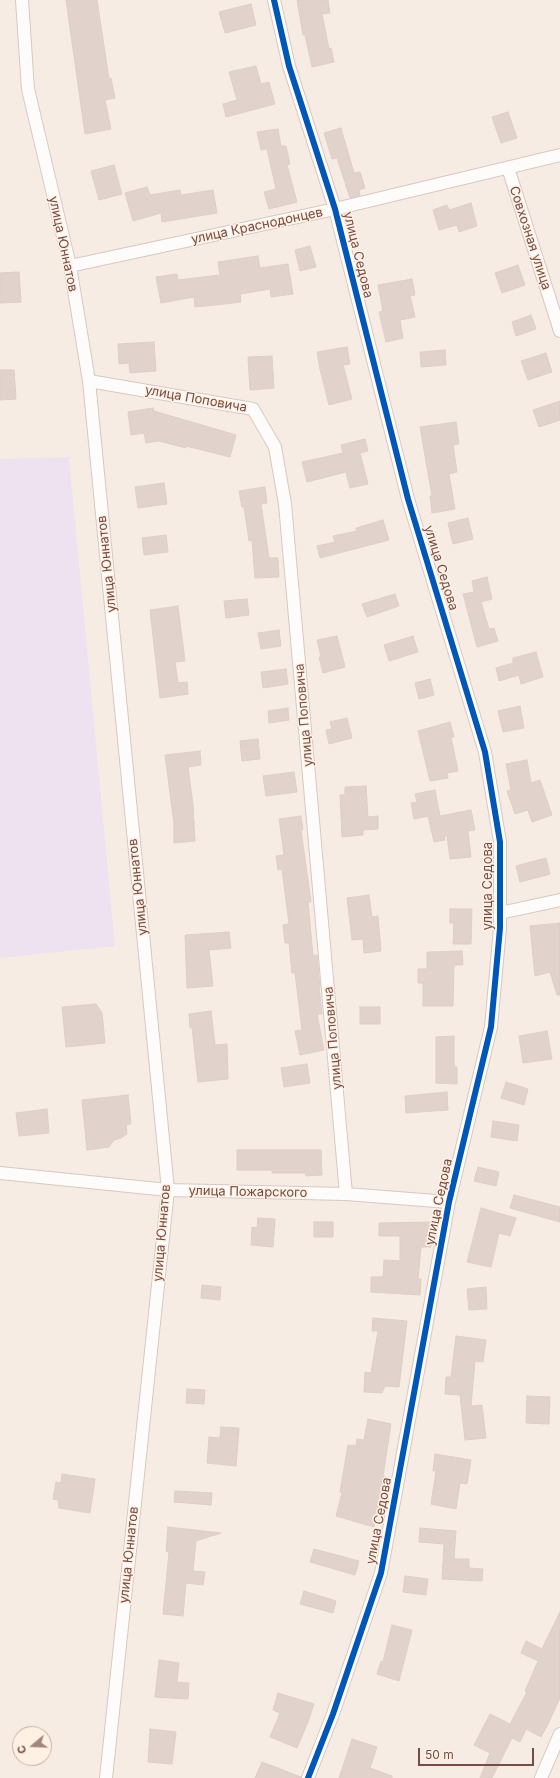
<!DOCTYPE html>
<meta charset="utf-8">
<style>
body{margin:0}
#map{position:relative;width:560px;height:1778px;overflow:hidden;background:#f6ece4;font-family:Inter,sans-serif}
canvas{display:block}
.north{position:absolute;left:12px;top:1726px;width:40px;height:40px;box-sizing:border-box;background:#fff0e4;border:1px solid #c8afa4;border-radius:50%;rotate:251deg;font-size:11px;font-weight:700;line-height:16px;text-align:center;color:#754d44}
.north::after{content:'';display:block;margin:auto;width:14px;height:18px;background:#a2857c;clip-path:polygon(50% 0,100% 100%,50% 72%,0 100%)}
.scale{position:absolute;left:418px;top:1748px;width:116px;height:18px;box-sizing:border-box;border:2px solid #754d44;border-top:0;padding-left:5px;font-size:12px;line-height:14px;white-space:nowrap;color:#754d44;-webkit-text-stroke:3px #fff0e4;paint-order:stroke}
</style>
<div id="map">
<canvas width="560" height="1778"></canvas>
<div class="north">С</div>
<div class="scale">50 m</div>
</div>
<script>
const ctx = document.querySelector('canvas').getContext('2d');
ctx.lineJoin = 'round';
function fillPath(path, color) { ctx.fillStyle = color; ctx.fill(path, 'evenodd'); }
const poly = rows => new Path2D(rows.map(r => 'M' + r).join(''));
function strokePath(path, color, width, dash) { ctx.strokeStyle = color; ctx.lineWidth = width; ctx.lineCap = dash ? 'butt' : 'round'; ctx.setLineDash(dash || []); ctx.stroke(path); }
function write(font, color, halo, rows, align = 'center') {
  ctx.font = font + ' Inter,sans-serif'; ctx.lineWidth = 3; ctx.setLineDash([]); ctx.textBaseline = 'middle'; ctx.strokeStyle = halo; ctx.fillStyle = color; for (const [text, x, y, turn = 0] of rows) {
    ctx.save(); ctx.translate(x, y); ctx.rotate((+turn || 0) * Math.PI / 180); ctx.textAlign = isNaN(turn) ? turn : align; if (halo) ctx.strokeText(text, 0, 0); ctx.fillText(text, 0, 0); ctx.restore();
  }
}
const education = poly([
 [69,457,115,946,0,958,0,459]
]);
const building = poly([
 [66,0,97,0,109,79,111,78,115,98,105,100,111,129,85,134,66,0],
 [297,0,328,0,330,13,322,14,329,49,331,48,334,62,312,67,305,35,303,35,297,0],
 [251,4,256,25,225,33,219,12,251,4],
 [256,66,261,84,269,82,275,104,226,117,223,104,237,100,229,72,256,66],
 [508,112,517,138,501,143,492,117,508,112],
 [341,128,354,173,360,172,365,188,359,190,360,195,350,198,337,158,332,159,324,133,341,128],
 [278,129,281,146,286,146,290,164,287,165,297,202,269,209,264,192,276,189,267,149,261,150,257,132,278,129],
 [114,165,122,194,99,200,91,171,114,165],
 [147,187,150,195,180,190,181,195,213,190,217,213,162,222,161,213,133,221,125,193,147,187],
 [471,203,477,226,459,232,457,225,439,230,433,210,447,205,449,210,471,203],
 [310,246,316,267,300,271,295,250,310,246],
 [258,256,260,268,288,264,293,294,271,297,270,289,240,294,241,302,225,304,195,307,194,297,161,303,156,277,177,274,178,280,220,275,218,262,258,256],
 [518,265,525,285,502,293,495,273,518,265],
 [19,272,21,302,0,303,0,273,19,272],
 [412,279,415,295,410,296,415,317,400,320,403,338,386,342,379,312,383,311,378,285,412,279],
 [531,315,536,329,516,336,512,322,531,315],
 [154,342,156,371,130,373,129,363,119,364,118,344,154,342],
 [347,347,350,364,343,365,352,399,329,405,320,369,317,352,347,347],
 [445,350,446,365,421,367,420,352,445,350],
 [546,353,552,372,528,380,521,361,546,353],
 [272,356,274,388,250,390,248,357,272,356],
 [0,370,14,370,16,399,0,400,0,370],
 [560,401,560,420,539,427,533,410,560,401],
 [153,408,154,411,236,435,230,457,186,446,186,448,159,441,146,443,144,433,131,435,128,412,153,408],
 [456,422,459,444,453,445,457,472,449,474,455,509,432,513,430,496,432,496,420,427,456,422],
 [365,439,368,451,360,453,368,484,350,488,346,472,307,482,302,462,343,453,341,445,365,439],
 [164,483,167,504,138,508,135,487,164,483],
 [265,487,267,503,261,504,269,558,278,558,279,577,255,578,252,540,249,541,244,507,242,507,239,491,265,487],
 [468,518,473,539,453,544,448,523,468,518],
 [383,520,389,540,320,558,317,546,335,542,333,536,357,531,356,528,383,520],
 [166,535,168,552,144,555,142,538,166,535],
 [487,577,492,599,481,602,489,629,494,628,498,641,477,647,463,594,474,592,472,581,487,577],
 [395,594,399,606,367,617,362,604,395,594],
 [247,599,249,615,226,618,224,601,247,599],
 [178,606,185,661,175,662,178,683,187,682,188,694,160,698,150,610,178,606],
 [279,630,281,646,261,649,258,633,279,630],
 [337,636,345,667,323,673,319,657,321,657,317,640,337,636],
 [413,636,418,652,389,661,384,645,413,636],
 [536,652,543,677,521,684,519,675,499,681,496,668,513,663,513,658,536,652],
 [286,669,288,684,263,688,261,672,286,669],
 [430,679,434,695,419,699,415,683,430,679],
 [520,706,524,728,503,732,498,711,520,706],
 [288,708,289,720,269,723,268,711,288,708],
 [347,718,352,738,329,744,326,730,332,729,330,722,347,718],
 [450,722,454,737,451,737,458,771,447,773,448,778,430,781,418,731,450,722],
 [258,739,260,759,242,761,240,741,258,739],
 [200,751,201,765,188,767,193,805,195,841,174,843,174,824,165,755,200,751],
 [527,760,531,783,540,780,552,815,532,822,528,810,515,814,507,791,511,790,506,764,527,760],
 [294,772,297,792,266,796,263,776,294,772],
 [366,786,368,817,378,816,378,829,363,830,363,835,342,837,340,795,345,795,345,787,366,786],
 [435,790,440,816,471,810,475,830,468,831,471,857,450,859,447,836,444,836,445,840,434,842,428,816,414,819,411,803,417,802,415,794,435,790],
 [301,816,303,830,301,830,311,902,308,902,313,956,317,955,320,987,319,987,322,1014,317,1014,324,1050,300,1055,295,1031,302,1030,295,973,292,973,289,943,285,943,283,925,289,924,282,869,278,870,276,856,284,855,279,819,301,816],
 [546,858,550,874,520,882,516,866,546,858],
 [369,895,372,917,378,916,381,951,364,953,363,939,352,940,347,898,369,895],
 [450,909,472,909,471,944,453,944,454,923,450,923,450,909],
 [560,923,560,995,557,995,550,972,535,976,530,926,560,923],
 [229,932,231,948,209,950,213,986,187,988,185,935,229,932],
 [462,951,463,965,454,965,453,1006,423,1006,423,983,418,983,418,969,427,969,427,952,462,951],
 [96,1004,102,1013,105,1043,66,1047,62,1007,96,1004],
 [360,1007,380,1007,380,1024,360,1024,360,1007],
 [211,1011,215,1045,227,1044,228,1079,198,1082,192,1027,190,1028,189,1014,211,1011],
 [547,1031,552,1059,523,1063,519,1036,547,1031],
 [454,1036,454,1067,457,1067,457,1084,436,1083,436,1037,454,1036],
 [307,1064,310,1083,284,1087,281,1068,307,1064],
 [506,1082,528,1089,524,1105,501,1098,506,1082],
 [447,1092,448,1110,406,1113,405,1096,447,1092],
 [128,1095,131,1124,126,1125,127,1134,121,1138,114,1140,109,1147,87,1150,82,1100,128,1095],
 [47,1109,49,1133,19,1136,16,1113,47,1109],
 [493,1121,519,1125,517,1141,491,1137,493,1121],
 [237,1150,321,1150,322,1175,306,1176,306,1173,272,1173,272,1170,237,1170,237,1150],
 [478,1167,499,1172,496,1186,474,1181,478,1167],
 [514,1195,560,1207,560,1222,510,1208,514,1195],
 [481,1208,516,1218,510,1236,499,1233,491,1267,467,1262,481,1208],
 [258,1218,275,1219,273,1247,251,1245,252,1227,257,1228,258,1218],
 [314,1222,333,1222,333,1237,314,1237,314,1222],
 [431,1222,431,1247,421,1247,418,1279,421,1279,420,1295,371,1292,371,1277,383,1277,384,1260,400,1261,400,1236,379,1236,379,1223,431,1222],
 [202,1285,221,1287,220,1300,201,1298,202,1285],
 [486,1287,487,1309,469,1310,467,1289,486,1287],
 [373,1318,407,1321,399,1387,385,1386,382,1393,364,1392,365,1372,371,1373,378,1331,372,1331,373,1318],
 [456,1336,486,1340,483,1362,475,1361,471,1406,482,1405,486,1438,465,1440,460,1395,445,1394,446,1377,451,1377,456,1336],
 [187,1389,205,1390,204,1404,186,1403,187,1389],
 [527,1396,550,1397,549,1424,526,1423,527,1396],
 [368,1419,391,1424,383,1476,385,1477,374,1527,336,1516,342,1493,340,1492,348,1445,356,1446,357,1439,364,1440,368,1419],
 [221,1427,239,1428,236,1466,207,1463,209,1437,220,1438,221,1427],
 [435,1454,471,1460,467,1484,460,1483,456,1509,431,1504,436,1471,433,1471,435,1454],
 [62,1474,95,1479,90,1513,59,1508,58,1500,53,1499,56,1482,61,1483,62,1474],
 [175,1491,212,1493,211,1505,174,1502,175,1491],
 [168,1527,221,1533,196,1541,193,1571,205,1572,203,1585,186,1583,183,1616,163,1614,169,1552,166,1551,168,1527],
 [420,1528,456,1531,454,1559,469,1559,469,1568,483,1569,482,1581,442,1579,444,1544,419,1542,420,1528],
 [314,1549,359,1561,355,1575,310,1562,314,1549],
 [405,1576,428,1579,426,1595,403,1592,405,1576],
 [304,1591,336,1601,333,1613,300,1604,304,1591],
 [560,1612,560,1698,547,1726,541,1737,526,1729,520,1742,512,1738,492,1778,480,1778,490,1753,474,1745,490,1714,510,1724,527,1692,525,1691,538,1661,521,1653,526,1641,542,1649,560,1612],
 [392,1625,412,1630,399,1681,377,1674,381,1661,383,1662,392,1625],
 [159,1660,179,1663,177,1682,189,1683,188,1699,155,1697,159,1660],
 [278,1693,314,1704,308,1722,297,1748,270,1737,280,1713,273,1710,278,1693],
 [150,1729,176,1732,172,1764,148,1762,150,1729],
 [352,1739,377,1747,370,1768,392,1776,392,1778,339,1778,352,1739],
 [262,1762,301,1777,301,1778,255,1778,262,1762]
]);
const minor = poly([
 [22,0,28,89,70,266,89,381,168,1190,106,1778],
 [274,0,289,66,335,209,408,499,485,752,500,842,500,928,491,1027,449,1202,381,1573,333,1714,308,1778],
 [508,168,560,331],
 [70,266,335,209,560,155],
 [89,381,253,409,275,447,285,504,346,1194],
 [500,913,560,900],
 [0,1173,168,1190,346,1194,449,1202],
 [541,1778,560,1734]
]);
const cycleway = poly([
 [274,0,289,66,335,209,408,499,485,752,500,842,500,928,491,1027,449,1202,381,1573,333,1714,308,1778]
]);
const streetNames = [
 ["улица Краснодонцев",257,226,-12],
 ["Совхозная улица",530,238,72],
 ["улица Юннатов",63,244,78],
 ["улица Седова",358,255,76],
 ["улица Поповича",196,399,10],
 ["улица Юннатов",107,564,-96],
 ["улица Седова",441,568,73],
 ["улица Поповича",304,715,-95],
 ["улица Седова",488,886,-90],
 ["улица Юннатов",138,887,-96],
 ["улица Поповича",333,1038,-95],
 ["улица Пожарского",248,1192,1],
 ["улица Седова",439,1202,-78],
 ["улица Юннатов",162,1233,-85],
 ["улица Седова",379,1521,-79],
 ["улица Юннатов",129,1555,-84]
];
fillPath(education, '#eee2f0');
fillPath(building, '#e2d2cc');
strokePath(building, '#dfcdc6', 1);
strokePath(minor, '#d7c8c2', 14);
strokePath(minor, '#fefcfb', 12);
strokePath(cycleway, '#0057b8', 6);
write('13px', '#754d44', '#fff0e4', streetNames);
</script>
